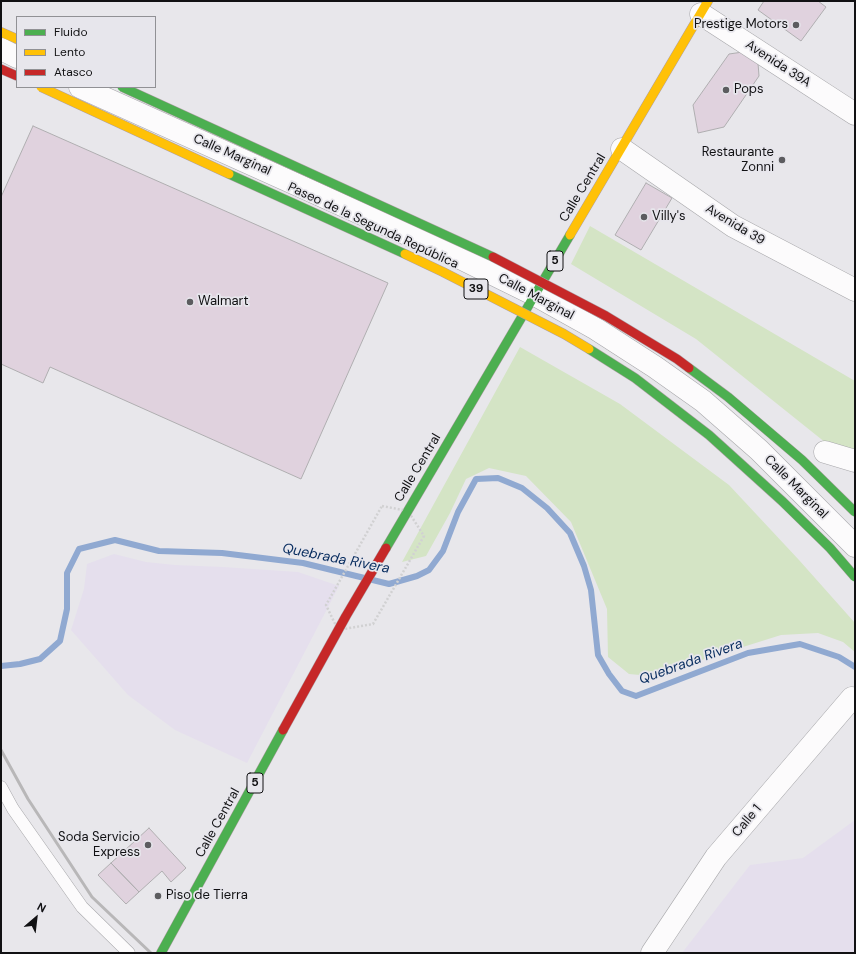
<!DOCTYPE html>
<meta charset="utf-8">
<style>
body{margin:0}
#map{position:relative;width:856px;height:954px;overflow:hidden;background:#e8e7eb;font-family:"DM Sans",sans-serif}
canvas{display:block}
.frame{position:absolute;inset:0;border:2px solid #111113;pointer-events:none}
.legend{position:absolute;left:16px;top:16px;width:140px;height:72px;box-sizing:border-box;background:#e7e6ec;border:1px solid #919195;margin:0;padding:5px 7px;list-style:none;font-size:12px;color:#111113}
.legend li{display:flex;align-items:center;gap:8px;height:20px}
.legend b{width:20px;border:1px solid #919195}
.north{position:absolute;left:16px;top:898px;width:40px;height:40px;-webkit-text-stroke:3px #e7e6ec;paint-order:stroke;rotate:28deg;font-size:11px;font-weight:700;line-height:16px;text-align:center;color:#111113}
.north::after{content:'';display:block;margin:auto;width:14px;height:18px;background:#111113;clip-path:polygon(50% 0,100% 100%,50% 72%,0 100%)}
</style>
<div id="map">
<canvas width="856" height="954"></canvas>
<div class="frame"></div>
<ul class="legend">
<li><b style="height:5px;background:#4caf50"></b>Fluido</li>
<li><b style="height:5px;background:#ffc107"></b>Lento</li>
<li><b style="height:5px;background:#c62828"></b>Atasco</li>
</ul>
<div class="north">N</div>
</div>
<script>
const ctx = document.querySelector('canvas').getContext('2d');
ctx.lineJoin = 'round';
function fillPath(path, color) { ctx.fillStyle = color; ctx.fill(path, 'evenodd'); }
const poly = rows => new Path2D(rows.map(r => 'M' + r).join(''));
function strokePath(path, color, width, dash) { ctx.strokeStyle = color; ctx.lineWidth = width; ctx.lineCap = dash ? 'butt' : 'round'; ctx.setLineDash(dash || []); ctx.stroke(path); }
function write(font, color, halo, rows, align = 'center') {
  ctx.font = font + ' "DM Sans",sans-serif'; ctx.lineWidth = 3.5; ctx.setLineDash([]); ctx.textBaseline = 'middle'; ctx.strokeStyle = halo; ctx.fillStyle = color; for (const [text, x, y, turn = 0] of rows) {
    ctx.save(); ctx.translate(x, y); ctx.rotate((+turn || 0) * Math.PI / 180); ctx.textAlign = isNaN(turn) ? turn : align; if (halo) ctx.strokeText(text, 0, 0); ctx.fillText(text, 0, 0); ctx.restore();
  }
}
const industrial = poly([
 [114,554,146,562,175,565,223,567,298,572,339,586,247,763,175,730,128,695,71,630,84,589,87,564],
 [855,820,855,953,682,953,750,865,803,858]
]);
const green = poly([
 [590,226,855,381,855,457,831,447,696,339,571,264],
 [520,347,620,404,729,485,799,560,855,623,855,652,843,642,818,633,781,635,651,676,629,674,608,657,607,609,571,522,526,476,489,468,466,479,450,513,426,556,402,562]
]);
const stream = poly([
 [1,666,20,664,40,659,60,641,67,609,67,573,79,549,115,540,159,551,222,553,303,563,389,584,417,576,429,570,443,551,458,512,476,479,498,478,522,488,547,508,570,533,584,566,591,590,598,655,609,674,622,691,636,696,748,653,800,644,839,657,855,667]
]);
const building = poly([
 [764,1,818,1,826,7,801,41,758,10,764,1],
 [757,50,759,76,724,127,698,133,693,105,729,54,757,50],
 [33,126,388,283,301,479,50,367,43,383,1,364,1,197,33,126],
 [646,183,672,198,641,250,615,235,646,183],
 [149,828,186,868,171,882,162,871,139,892,111,863,149,828],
 [111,863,139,892,126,904,98,875,111,863]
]);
const path = poly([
 [382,506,408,511,424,536,373,624,338,630,326,605,382,506]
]);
const lane = poly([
 [1,787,13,809,82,907,129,953]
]);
const street = poly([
 [701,14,855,114],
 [1,49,17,57],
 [80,87,462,259,535,295,596,329,655,367,703,401,759,450,855,546],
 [622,149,733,226,855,290],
 [825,452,855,461],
 [652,953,716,857,852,698]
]);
const fast = poly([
 [386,548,570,235],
 [161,953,283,730]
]);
const slow = poly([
 [1,32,17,39],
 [570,235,708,1]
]);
const jam = poly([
 [1,69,17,76],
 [283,730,346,616,386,548]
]);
const rail = poly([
 [1,750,28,799,92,897,151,953]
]);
const fastBridge = poly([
 [122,87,493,257],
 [229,174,405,254],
 [589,349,635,378,709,435,782,501,830,548,855,577],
 [689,368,728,397,802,460,855,512]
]);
const slowBridge = poly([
 [41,87,229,174],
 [405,254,443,272,564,334,589,349]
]);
const jamBridge = poly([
 [493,257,606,316,677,359,689,368]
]);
const markers = [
 [796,25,4,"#5c5c5f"],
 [726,90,4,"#5c5c5f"],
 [782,160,4,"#5c5c5f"],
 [644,217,4,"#5c5c5f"],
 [190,302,4,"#5c5c5f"],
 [148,845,4,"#5c5c5f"],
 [158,896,4,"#5c5c5f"]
];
const shields = [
 [555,261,16],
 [476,289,24],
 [255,783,16]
];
const shieldNames = [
 ["5",555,261],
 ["39",476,289],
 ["5",255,783]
];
const poiNames = [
 ["Prestige Motors",788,25,"right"],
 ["Pops",734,90],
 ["Restaurante",774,153,"right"],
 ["Zonni",774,168,"right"],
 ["Villy's",652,217],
 ["Walmart",198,302],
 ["Soda Servicio",140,838,"right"],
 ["Express",140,853,"right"],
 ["Piso de Tierra",166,896]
];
const streetNames = [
 ["Avenida 39A",778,64,33],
 ["Calle Marginal",232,155,24],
 ["Calle Central",583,188,-59],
 ["Avenida 39",735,225,31],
 ["Paseo de la Segunda República",373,226,25],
 ["Calle Marginal",536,297,28],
 ["Calle Central",418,468,-59],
 ["Calle Marginal",796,487,45],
 ["Calle 1",747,821,-50],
 ["Calle Central",218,823,-61]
];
const waterNames = [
 ["Quebrada Rivera",336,559,11],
 ["Quebrada Rivera",691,662,-20]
];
fillPath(industrial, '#e5dfed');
fillPath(green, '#d4e4c5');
strokePath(stream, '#90a9d1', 6);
fillPath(building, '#e0d2de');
strokePath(building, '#afaeb0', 1);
strokePath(lane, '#a7a7aa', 13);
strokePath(street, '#a7a7aa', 23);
strokePath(fast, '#afa0a5', 10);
strokePath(slow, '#afa0a5', 10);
strokePath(jam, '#afa0a5', 10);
strokePath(path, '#d1d1d2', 2.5, [2, 2]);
strokePath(lane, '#fcfbfc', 12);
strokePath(street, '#fcfbfc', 22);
strokePath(fast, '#4caf50', 9);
strokePath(slow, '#ffc107', 9);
strokePath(jam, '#c62828', 9);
strokePath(rail, '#b8b7b8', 3);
strokePath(fastBridge, '#afa0a5', 10, []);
strokePath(slowBridge, '#afa0a5', 10, []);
strokePath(jamBridge, '#afa0a5', 10, []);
strokePath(fastBridge, '#4caf50', 9);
strokePath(slowBridge, '#ffc107', 9);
strokePath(jamBridge, '#c62828', 9);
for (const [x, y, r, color] of markers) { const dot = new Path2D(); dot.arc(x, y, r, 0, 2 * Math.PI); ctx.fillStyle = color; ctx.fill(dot); strokePath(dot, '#e7e6ec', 1.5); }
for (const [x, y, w] of shields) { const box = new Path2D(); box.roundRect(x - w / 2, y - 10, w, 20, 3); ctx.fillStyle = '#e7e6ec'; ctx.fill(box); strokePath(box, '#111113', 1); }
write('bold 12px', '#111113', null, shieldNames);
write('13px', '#111113', '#e7e6ec', poiNames, 'left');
write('13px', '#111113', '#e7e6ec', streetNames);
write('italic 14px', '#072c5e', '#e7e6ec', waterNames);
</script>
